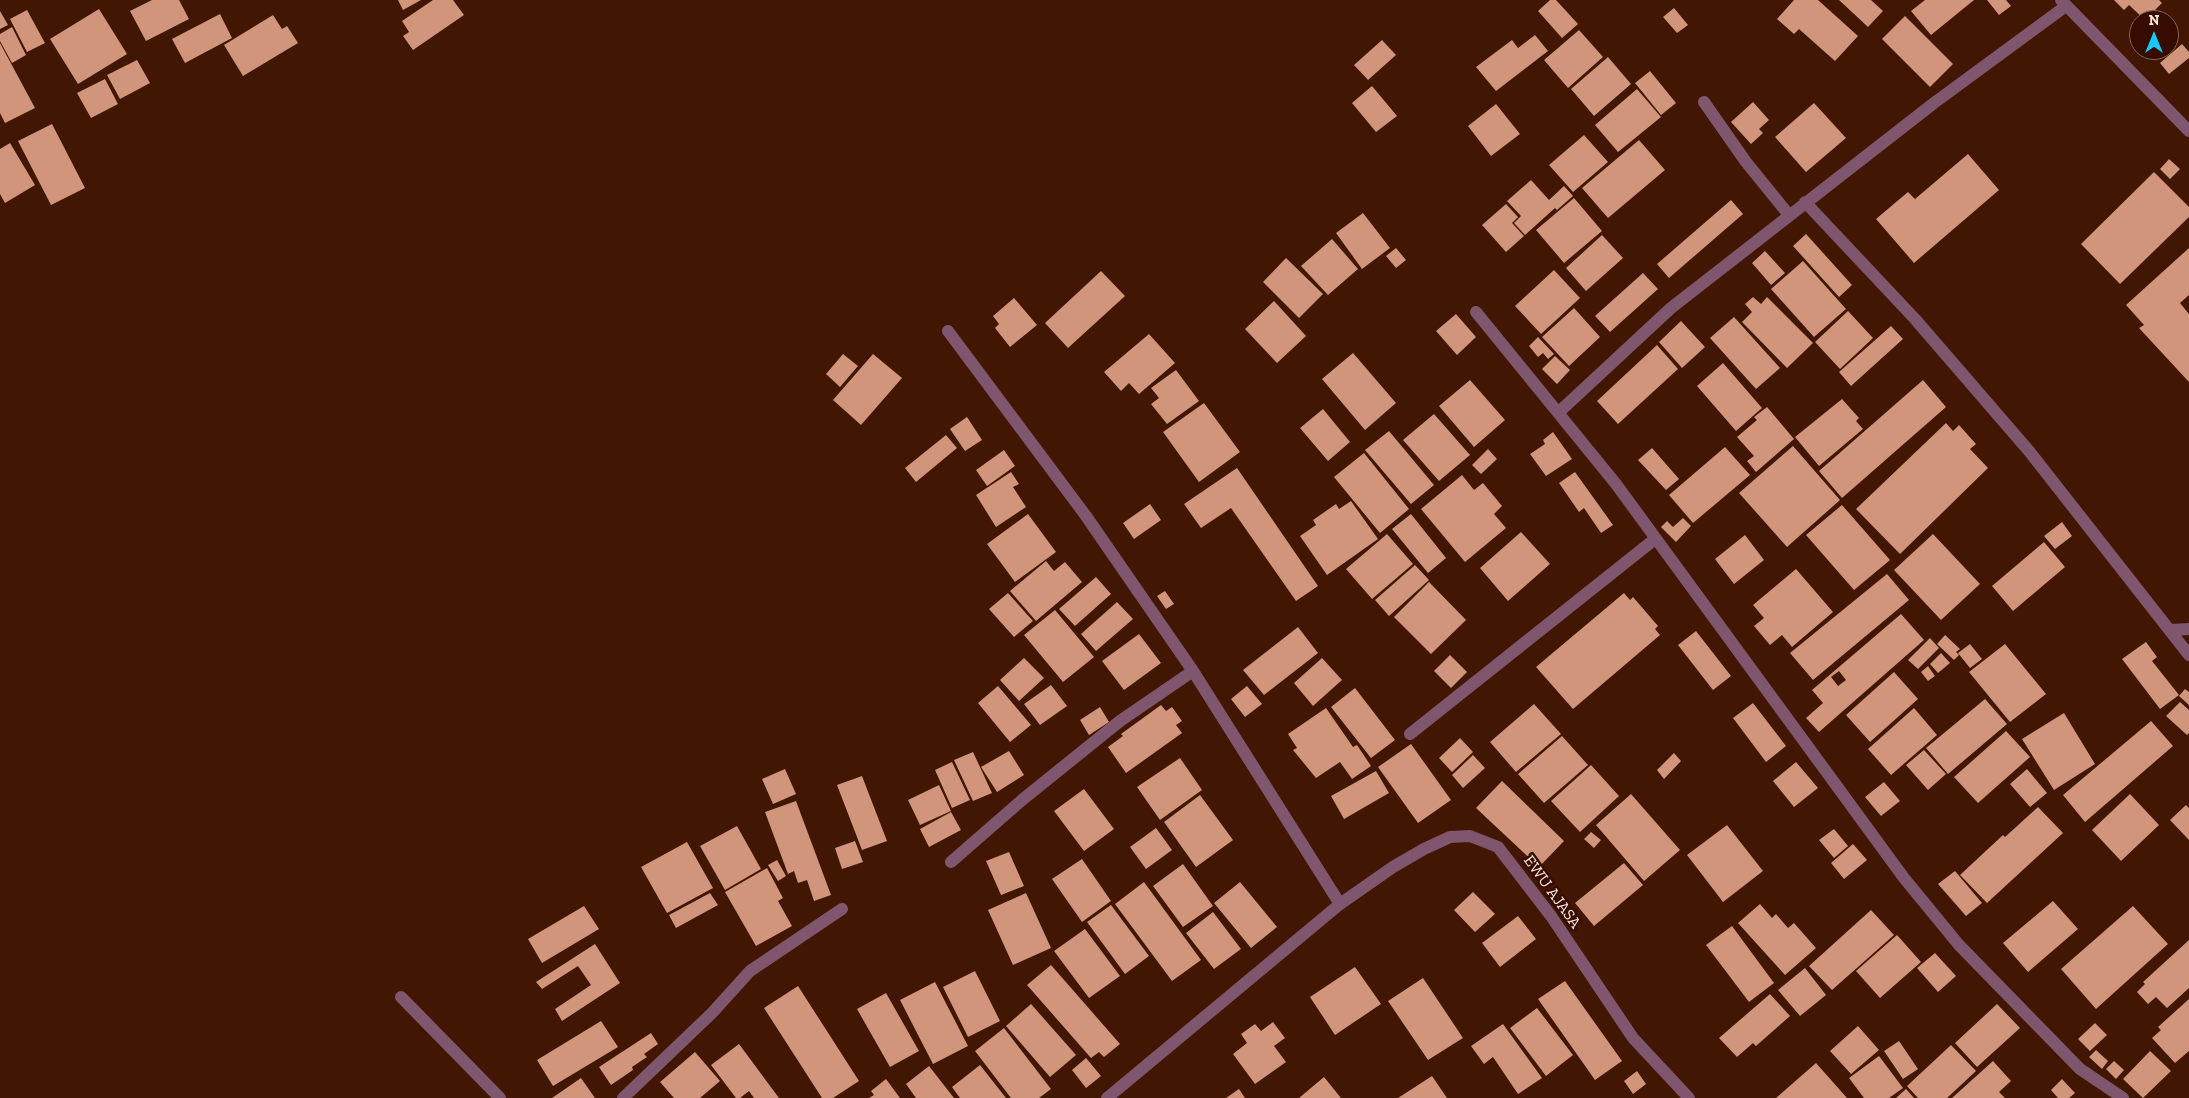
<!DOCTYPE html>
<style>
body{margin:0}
#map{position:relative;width:2189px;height:1098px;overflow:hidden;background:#411602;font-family:"Zilla Slab",serif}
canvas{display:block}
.north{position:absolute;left:2129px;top:10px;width:50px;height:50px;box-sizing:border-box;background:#360c00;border:1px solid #856358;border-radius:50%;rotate:0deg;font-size:14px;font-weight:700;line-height:20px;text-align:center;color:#fce6dd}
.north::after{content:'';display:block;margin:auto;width:18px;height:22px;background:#14cafb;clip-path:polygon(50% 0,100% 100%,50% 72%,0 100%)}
</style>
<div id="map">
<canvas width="2189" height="1098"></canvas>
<div class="north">N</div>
</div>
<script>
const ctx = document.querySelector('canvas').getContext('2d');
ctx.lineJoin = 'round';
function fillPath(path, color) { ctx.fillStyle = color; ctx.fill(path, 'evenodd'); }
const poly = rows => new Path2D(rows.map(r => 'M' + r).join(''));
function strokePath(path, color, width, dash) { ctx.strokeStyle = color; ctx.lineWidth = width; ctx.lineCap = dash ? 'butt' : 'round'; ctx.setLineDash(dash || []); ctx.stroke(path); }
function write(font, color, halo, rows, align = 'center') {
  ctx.font = font + ' "Zilla Slab",serif'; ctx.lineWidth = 5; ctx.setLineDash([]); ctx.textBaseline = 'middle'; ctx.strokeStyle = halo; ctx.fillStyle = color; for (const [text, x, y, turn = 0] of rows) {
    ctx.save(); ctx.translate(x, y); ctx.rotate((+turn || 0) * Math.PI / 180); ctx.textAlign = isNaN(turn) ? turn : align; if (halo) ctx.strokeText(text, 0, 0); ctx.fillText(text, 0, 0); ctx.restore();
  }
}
const building = poly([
 [152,0,179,0,189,19,146,41,130,11],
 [398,0,421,0,403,10],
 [433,0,453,0,464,15,413,50,403,36,409,32,402,21],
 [1550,0,1556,0,1578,24,1562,38,1538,11],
 [1794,0,1818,0,1858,36,1835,61,1799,29,1794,34,1777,19],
 [1839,0,1871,0,1883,11,1868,27],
 [1925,0,1974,0,1931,35,1911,11],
 [1987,0,2006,0,2011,6,1999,15],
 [2114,0,2159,0,2162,3,2145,20,2129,5,2124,10],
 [1674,8,1688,25,1677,33,1663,17],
 [99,9,127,54,78,84,50,39],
 [27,10,45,43,27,52,10,19],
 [0,11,8,25,0,29],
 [220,14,232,38,185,63,172,39],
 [273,15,282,29,287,26,298,43,243,76,224,45],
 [1905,16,1953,64,1930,87,1882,39],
 [2169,21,2178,32,2169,39],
 [12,27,26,55,12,63,0,41,0,34],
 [1579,30,1603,57,1568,88,1544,60],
 [1535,35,1548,51,1496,91,1476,67,1512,40,1518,48],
 [1382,40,1396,55,1368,80,1354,65],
 [0,43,35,108,5,123,0,113],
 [2182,44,2189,52,2189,58,2169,74,2160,63],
 [1608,57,1631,84,1594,116,1571,89],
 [137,60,150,83,120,99,107,75],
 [1650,71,1676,103,1661,115,1635,83],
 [105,79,118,104,91,118,77,93],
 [1372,86,1397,116,1376,132,1352,103],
 [1637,89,1661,117,1618,152,1595,125],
 [1753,102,1769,120,1759,129,1763,133,1751,144,1731,122],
 [1814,103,1846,138,1806,172,1775,137],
 [1496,104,1520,134,1491,156,1468,126],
 [52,124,85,188,51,205,18,141],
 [1584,135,1608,162,1573,192,1549,165],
 [1639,140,1665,170,1608,218,1582,188],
 [10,143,35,185,5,203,0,194,0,149],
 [1968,154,1999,190,1914,263,1876,219,1908,192,1915,199],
 [2169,159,2180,169,2170,179,2160,169],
 [2154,172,2189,207,2189,217,2120,284,2081,244],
 [1531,180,1549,200,1564,186,1573,196,1557,210,1555,208,1525,235,1514,223,1521,216,1507,201],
 [1574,198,1602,231,1564,263,1536,230],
 [1731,200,1743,214,1669,278,1657,264],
 [1506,204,1518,217,1512,223,1524,236,1506,252,1482,225],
 [1363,213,1390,248,1362,269,1336,233],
 [1806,234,1852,285,1839,297,1793,246],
 [1602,235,1623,258,1586,291,1566,268],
 [1332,239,1358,269,1328,295,1301,266],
 [1396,248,1406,260,1396,268,1386,256],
 [2189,248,2189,295,2180,303,2189,314,2189,382,2139,328,2144,325,2126,305],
 [1765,251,1785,273,1771,285,1752,263],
 [1286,258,1323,294,1299,318,1263,282],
 [1803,261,1846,309,1814,337,1771,289],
 [1554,270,1580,298,1541,334,1515,306],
 [1101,271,1125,296,1068,348,1045,323],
 [1643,273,1658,289,1610,332,1595,316],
 [1753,297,1761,304,1767,297,1813,343,1787,368,1742,322,1752,312,1745,304],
 [1014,298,1037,325,1010,347,995,328,999,324,993,316],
 [1274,301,1306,336,1277,363,1245,329],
 [1574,308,1600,337,1569,366,1542,337],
 [1848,311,1873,338,1840,369,1815,342],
 [1456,314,1476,337,1457,355,1436,331],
 [1734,317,1780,368,1756,389,1710,338],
 [1681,321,1705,347,1682,368,1659,342],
 [1891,326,1903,339,1851,386,1839,372],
 [1149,334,1175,363,1139,394,1129,383,1121,391,1104,372],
 [1538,337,1554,354,1548,359,1543,353,1538,357,1529,346],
 [1657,345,1678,369,1618,424,1597,401],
 [1353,353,1396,403,1365,430,1322,379],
 [843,354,858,366,840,387,826,374],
 [873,354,902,378,861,425,833,400],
 [1555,356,1570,370,1557,384,1542,369],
 [1723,363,1762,408,1736,431,1697,386],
 [1176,370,1199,401,1167,424,1151,404,1159,398,1151,388],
 [1470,380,1505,420,1474,447,1439,406],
 [1923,380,1946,407,1842,498,1819,471],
 [1842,399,1859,418,1856,421,1863,429,1819,466,1795,437],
 [1204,403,1240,452,1199,482,1163,432],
 [1767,407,1794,439,1756,472,1747,461,1754,456,1737,437,1757,420,1754,417],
 [1323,409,1350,442,1328,461,1300,428],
 [1434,414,1470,455,1439,481,1403,440],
 [967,417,982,440,965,451,950,429],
 [1946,423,1953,431,1959,425,1976,444,1970,449,1988,468,1900,554,1856,509],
 [1389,431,1434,485,1411,504,1365,450],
 [1553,432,1572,459,1546,476,1530,454,1545,444,1543,440],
 [946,435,957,448,916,482,905,468],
 [1793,446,1840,500,1787,547,1739,493],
 [1725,447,1750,475,1693,523,1669,495],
 [1652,448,1679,479,1666,490,1638,460],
 [1488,449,1497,459,1481,474,1472,465],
 [1004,450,1015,466,987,486,976,470],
 [1364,453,1409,509,1380,533,1334,477],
 [1237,468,1318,586,1296,601,1231,508,1201,528,1184,504],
 [1011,472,1019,484,1013,487,1026,507,996,527,976,495],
 [1575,472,1613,525,1601,533,1584,508,1579,512,1559,483],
 [1462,475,1474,490,1483,483,1502,506,1494,514,1506,528,1465,562,1421,509],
 [1351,501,1378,539,1327,575,1300,536,1316,525,1313,520,1336,504,1339,509],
 [1150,504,1161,520,1134,539,1123,523],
 [1842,505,1890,560,1854,590,1806,535],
 [1028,514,1056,552,1015,582,987,544],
 [1411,514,1446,558,1428,573,1392,529],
 [1683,518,1691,526,1676,542,1661,527,1667,521,1673,527],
 [2062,522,2072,536,2055,549,2044,536],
 [1521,532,1550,564,1508,601,1480,568],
 [1387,534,1413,564,1372,599,1346,569],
 [1933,534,1980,584,1941,620,1894,570],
 [1745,535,1764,560,1734,584,1715,559],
 [2044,542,2065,567,2013,611,1992,586],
 [1046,561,1054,571,1065,562,1082,582,1036,621,1010,591],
 [1415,565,1429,580,1389,616,1375,600],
 [1796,569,1833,612,1792,647,1782,635,1770,645,1754,626,1764,618,1753,605],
 [1887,574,1909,600,1813,680,1790,653],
 [1096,577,1111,594,1075,626,1059,609],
 [1429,582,1466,620,1431,654,1394,617],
 [1165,591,1174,604,1166,609,1157,596],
 [1008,593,1033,621,1014,637,989,609],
 [1624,593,1630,600,1633,597,1658,626,1655,629,1660,635,1573,709,1536,667],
 [1117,602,1133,619,1096,651,1081,634],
 [1055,610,1094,657,1063,682,1024,635],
 [1901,614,1924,640,1819,732,1806,718,1823,703,1812,690],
 [1839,671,1846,680,1838,686,1831,677],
 [1298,627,1318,653,1264,695,1243,670],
 [1696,631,1731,676,1713,690,1678,645],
 [1139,634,1161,663,1124,690,1102,661],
 [1945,635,1960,649,1956,652,1959,655,1954,660,1937,644],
 [1930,638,1939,648,1918,669,1908,660],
 [2146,642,2157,657,2152,661,2179,695,2160,709,2122,659],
 [1970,644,1982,659,1970,668,1958,653],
 [2005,644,2046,694,2010,722,1969,672],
 [1941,653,1950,663,1938,673,1930,664],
 [1450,655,1467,672,1451,688,1434,671],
 [1024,658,1044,678,1019,701,1000,680],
 [1322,658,1342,680,1313,706,1294,683],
 [1928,666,1935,676,1928,681,1921,672],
 [1894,672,1918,699,1870,742,1846,715],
 [1051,685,1067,706,1040,725,1024,704],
 [998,686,1031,725,1010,742,978,703],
 [1247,686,1262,704,1245,717,1231,699],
 [1355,688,1395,740,1371,758,1331,707],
 [2185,689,2189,692,2189,705,2179,696],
 [1985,699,2007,724,1948,774,1926,748],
 [2180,702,2189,710,2189,733,2187,735,2166,716],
 [1753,703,1786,746,1766,762,1733,718],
 [1534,704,1561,734,1516,772,1490,742],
 [1161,705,1166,711,1172,707,1182,721,1176,725,1182,733,1126,773,1108,747,1123,736,1121,734],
 [1100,707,1109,722,1089,735,1080,720],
 [1326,708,1353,747,1357,745,1371,766,1352,779,1340,762,1316,778,1293,750,1297,748,1288,734],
 [1914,708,1937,735,1891,775,1868,749],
 [2064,713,2095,764,2054,790,2022,739],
 [2151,721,2173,746,2085,822,2063,795],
 [2006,731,2030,757,1978,803,1954,777],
 [1562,736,1588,765,1544,803,1518,774],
 [1460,738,1473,752,1452,772,1439,758],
 [1411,744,1451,800,1418,823,1378,767],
 [1924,750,1946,774,1928,790,1906,765],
 [1009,751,1024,775,997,792,981,767],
 [973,752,992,793,973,801,954,760],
 [1674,753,1681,761,1664,779,1657,770],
 [1473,755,1485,768,1463,788,1452,775],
 [1180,758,1202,790,1160,820,1137,787],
 [952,762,970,800,952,808,935,770],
 [1796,762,1818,788,1794,807,1773,781],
 [1591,765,1619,796,1580,832,1551,801],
 [785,769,796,794,773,804,762,779],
 [2027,769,2047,793,2030,807,2010,784],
 [1376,771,1389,793,1344,819,1331,796],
 [862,776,887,841,862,850,837,785],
 [1502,781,1564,841,1539,867,1476,808],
 [1884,782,1900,801,1881,816,1865,797],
 [939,785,951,811,920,825,908,800],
 [1084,789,1114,829,1084,851,1054,811],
 [1631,794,1680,850,1644,881,1596,825],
 [2130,794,2159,825,2121,861,2092,830],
 [1200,795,1233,840,1196,867,1164,822],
 [796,801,831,895,814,901,807,880,798,883,794,871,788,874,765,812],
 [2186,805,2189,808,2189,840,2170,820],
 [2038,807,2063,833,1987,903,1960,875,2003,835,2005,837],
 [951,812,961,830,929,847,920,829],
 [1727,825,1763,871,1723,902,1687,855],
 [737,826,761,869,725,890,700,846],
 [1156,828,1172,850,1146,869,1130,847],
 [1834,829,1848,846,1834,858,1819,840],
 [1591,832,1601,840,1594,848,1584,839],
 [855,841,863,862,842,869,835,848],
 [687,842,713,888,667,913,641,867],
 [1853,844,1867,860,1844,879,1831,863],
 [1009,852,1024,886,1001,895,986,861],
 [1082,859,1111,901,1082,922,1052,879],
 [777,860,786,876,778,881,768,865],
 [1624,863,1643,885,1594,926,1575,903],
 [1183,864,1213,906,1183,927,1153,886],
 [767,868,783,898,778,901,792,926,756,946,725,892],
 [1955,871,1982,903,1966,916,1938,884],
 [1144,882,1201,960,1172,981,1115,904],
 [1240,882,1277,927,1251,948,1214,903],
 [1473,892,1495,914,1475,932,1454,910],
 [710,893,718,905,676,928,669,915],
 [1026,893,1051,948,1013,965,988,910],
 [2053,901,2078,929,2028,972,2003,943],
 [1760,904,1772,918,1776,914,1788,928,1794,923,1816,948,1785,975,1738,923],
 [1111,905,1149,956,1125,974,1087,922],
 [584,906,599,929,542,963,528,939],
 [2133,906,2168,944,2096,1009,2061,969],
 [1871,910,1894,935,1832,990,1809,966],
 [1213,912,1241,949,1214,969,1186,933],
 [1518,916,1536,939,1500,967,1482,943],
 [1732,926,1774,983,1749,1002,1706,945],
 [1085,929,1120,976,1089,998,1054,951],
 [1897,935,1921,962,1880,998,1856,971],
 [2189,940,2189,988,2167,1008,2156,997,2148,1004,2137,992,2145,984,2143,982],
 [595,944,620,983,562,1021,555,1009,591,985,578,966,542,989,536,982],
 [1935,953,1956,976,1938,992,1917,968],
 [1051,965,1120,1044,1104,1057,1099,1052,1091,1058,1027,985],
 [1355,967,1381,1004,1335,1035,1310,997],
 [1805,968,1826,995,1800,1016,1778,990],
 [975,971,1000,1021,968,1037,943,987],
 [1423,978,1463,1038,1428,1060,1388,1001],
 [1565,981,1622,1061,1595,1080,1538,999],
 [935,982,968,1046,933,1064,900,1000],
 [798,986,859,1081,833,1098,822,1098,764,1008],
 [886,993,919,1051,890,1067,857,1009],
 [1770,994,1790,1016,1756,1046,1753,1043,1737,1057,1719,1038],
 [2189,999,2189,1051,2175,1063,2152,1038,2161,1030,2158,1027],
 [1031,1004,1076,1055,1050,1077,1006,1026],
 [1997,1004,2020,1028,1977,1067,1955,1043],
 [1537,1008,1573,1055,1546,1076,1510,1028],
 [601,1021,618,1047,553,1086,537,1060],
 [1273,1022,1285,1038,1274,1046,1286,1062,1255,1084,1233,1054,1247,1043,1241,1034,1255,1024,1261,1031],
 [2095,1023,2107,1035,2090,1051,2078,1039],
 [1503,1024,1542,1078,1518,1094,1493,1057,1484,1064,1471,1046],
 [1858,1026,1879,1050,1851,1074,1830,1051],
 [1004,1028,1051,1089,1039,1098,1011,1098,975,1051],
 [651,1033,658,1044,644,1054,647,1057,632,1067,633,1070,611,1085,599,1067],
 [1899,1041,1918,1069,1903,1079,1884,1051],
 [739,1044,779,1098,754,1098,749,1091,740,1098,736,1098,711,1065],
 [1951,1045,1976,1071,1947,1098,1918,1098,1907,1086],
 [2096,1050,2108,1061,2102,1069,2089,1057],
 [2150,1051,2171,1071,2143,1098,2123,1079],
 [695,1052,720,1081,700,1098,674,1098,660,1082],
 [1879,1056,1903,1088,1889,1098,1864,1098,1849,1078],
 [1086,1058,1101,1076,1086,1088,1072,1070],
 [1993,1061,2011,1081,1999,1092,2005,1098,1952,1098],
 [2114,1061,2124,1070,2116,1079,2106,1069],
 [1816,1063,1847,1098,1776,1098],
 [980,1065,1006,1098,960,1098,952,1087],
 [929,1066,954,1098,916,1098,906,1084],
 [1637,1071,1646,1084,1633,1094,1624,1081],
 [1432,1076,1447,1098,1398,1098],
 [1324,1077,1341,1098,1299,1098],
 [581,1078,595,1098,552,1098],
 [886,1079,900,1098,869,1098,874,1095,871,1091],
 [2062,1079,2075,1093,2069,1098,2058,1098,2051,1090],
 [1239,1089,1245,1098,1226,1098],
 [1906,1089,1914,1098,1896,1098]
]);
const street = poly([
 [2061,0,2189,131],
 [1704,102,1746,162,1789,215],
 [1805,202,1915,319,2029,451,2189,655],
 [1476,312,1616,484,1904,878,1959,945,2080,1069,2123,1098],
 [948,331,1086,516,1193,671,1340,904],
 [1559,412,1671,308,1934,103,2066,6],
 [2171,630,2189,629],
 [1410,734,1655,539],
 [951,862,1022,800,1120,721,1193,671],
 [401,997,500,1098],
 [623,1098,712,1013,750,971,842,909],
 [1107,1098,1340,904,1393,867,1424,849,1450,837,1470,836,1498,847,1551,916,1633,1038,1689,1098]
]);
const streetNames = [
 ["EWU AJASA",1552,892,54]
];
fillPath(building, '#d1957c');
strokePath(street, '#7f566e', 12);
write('16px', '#fce6dd', '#360c00', streetNames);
</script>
